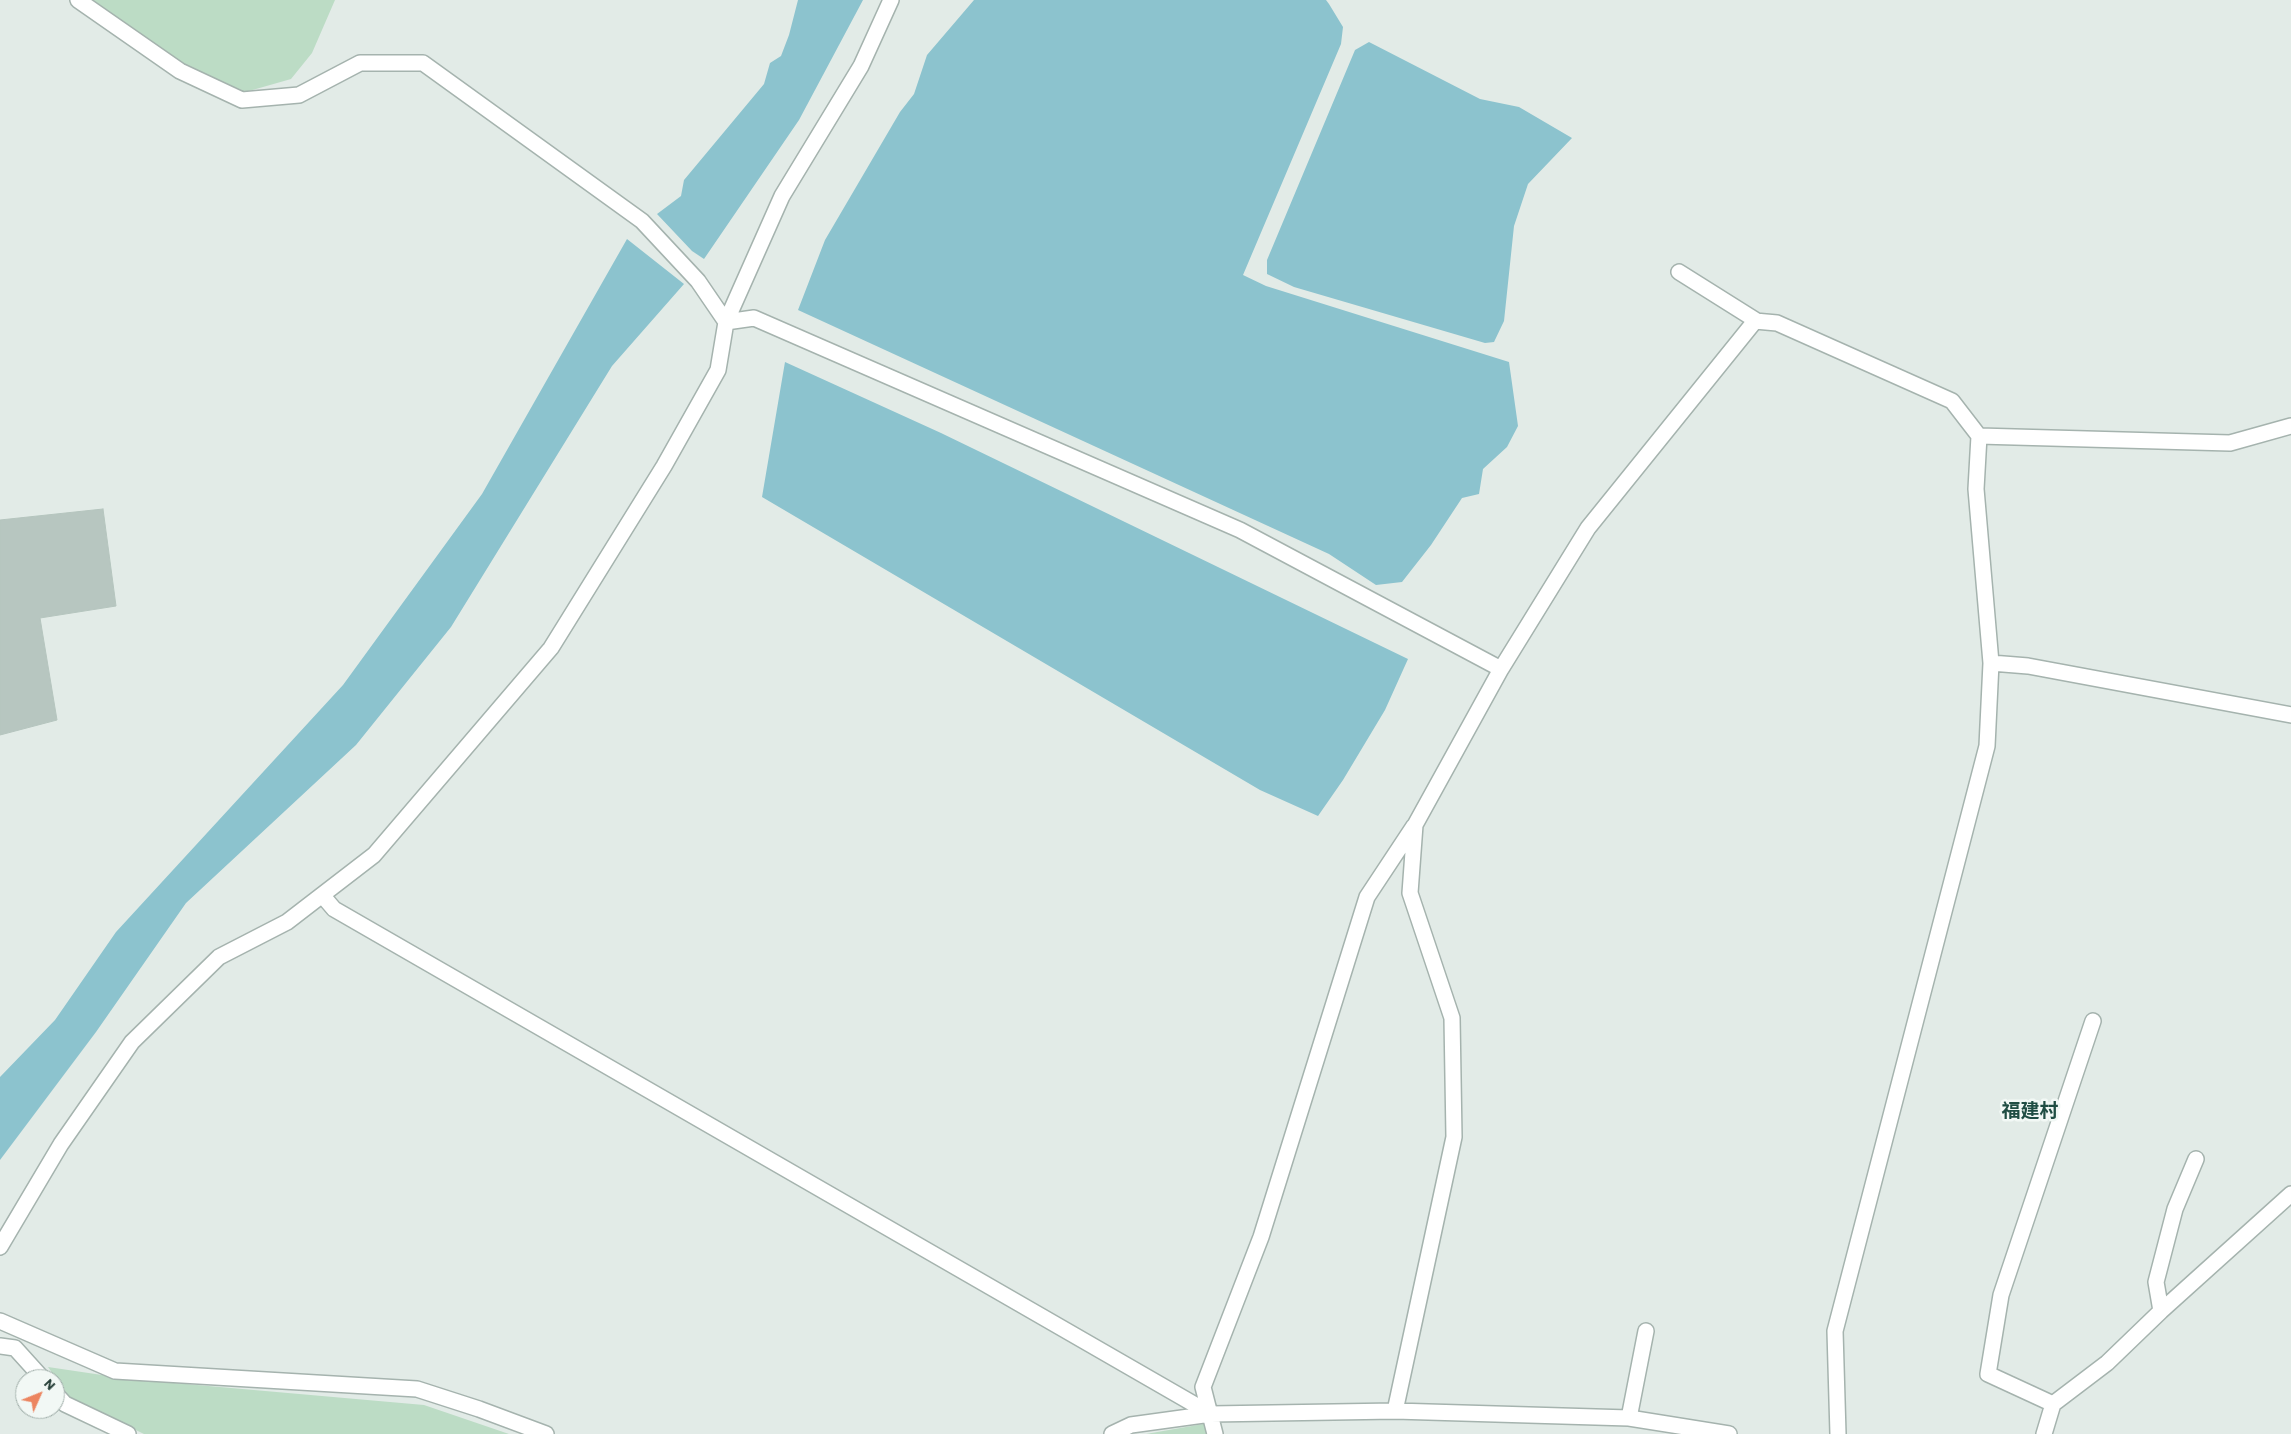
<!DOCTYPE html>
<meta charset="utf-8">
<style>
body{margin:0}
#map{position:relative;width:2291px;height:1434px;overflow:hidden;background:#e2ebe7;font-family:Barlow,sans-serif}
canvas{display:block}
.north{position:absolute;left:15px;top:1369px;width:50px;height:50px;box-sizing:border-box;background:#f2f8f5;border:1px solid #9fada8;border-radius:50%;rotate:46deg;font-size:14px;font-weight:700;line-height:20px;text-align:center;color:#233c35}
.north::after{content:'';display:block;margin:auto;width:18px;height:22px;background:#ec8560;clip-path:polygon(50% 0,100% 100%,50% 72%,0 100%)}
</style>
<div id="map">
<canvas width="2291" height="1434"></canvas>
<div class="north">N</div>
</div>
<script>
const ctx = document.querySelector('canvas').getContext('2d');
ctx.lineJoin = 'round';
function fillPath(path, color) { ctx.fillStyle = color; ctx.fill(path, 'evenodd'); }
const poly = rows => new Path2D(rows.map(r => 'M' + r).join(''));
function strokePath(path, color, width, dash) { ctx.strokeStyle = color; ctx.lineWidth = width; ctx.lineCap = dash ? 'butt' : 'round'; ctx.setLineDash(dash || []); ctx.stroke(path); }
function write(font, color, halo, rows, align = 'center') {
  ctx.font = font + ' Barlow,"Noto Sans SC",sans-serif'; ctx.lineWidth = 5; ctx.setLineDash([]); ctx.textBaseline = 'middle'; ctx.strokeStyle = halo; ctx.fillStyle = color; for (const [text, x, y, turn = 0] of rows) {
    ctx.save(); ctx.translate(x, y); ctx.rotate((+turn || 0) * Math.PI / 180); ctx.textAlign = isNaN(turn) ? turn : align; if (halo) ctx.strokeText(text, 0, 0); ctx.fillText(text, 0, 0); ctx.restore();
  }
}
const green = poly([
 [88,0,335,0,312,53,291,79,242,93,182,66],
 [48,1367,129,1379,424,1405,509,1434,144,1434,70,1398],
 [1209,1423,1209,1434,1146,1434]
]);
const water = poly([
 [798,0,863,0,799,120,704,259,692,251,657,214,681,196,684,180,764,84,770,63,781,56,789,35],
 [974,0,1326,0,1329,4,1343,27,1341,44,1243,275,1266,286,1509,362,1518,426,1507,447,1483,469,1479,494,1462,498,1431,545,1402,582,1376,585,1329,554,798,310,825,240,900,112,914,94,927,55],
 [1369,42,1480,99,1519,107,1572,138,1528,184,1514,226,1504,321,1494,342,1485,343,1294,287,1267,274,1267,260,1355,50],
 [627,239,684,284,612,366,451,627,356,745,186,903,96,1032,0,1160,0,1077,55,1020,116,932,343,685,482,494],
 [785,362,941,433,1408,659,1385,710,1343,780,1318,816,1260,790,762,497]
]);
const building = poly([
 [103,509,116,606,40,618,57,720,0,735,0,520,103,509]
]);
const street = poly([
 [1679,272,1757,321],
 [726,322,754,318,1240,530,1501,669],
 [726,322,782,196,861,66,891,0],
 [1979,436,2230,443,2291,426],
 [1991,663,2028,666,2291,715],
 [322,895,334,909,1211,1414],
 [0,1247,61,1144,132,1042,219,957,287,922,374,855,551,648,664,466,718,370,726,322,698,281,642,221,423,63,360,63,299,95,242,100,180,71,78,0],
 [2161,1311,2156,1282,2175,1209,2196,1159],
 [0,1321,115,1371,417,1389,479,1409,546,1434],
 [0,1346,15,1348,43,1379],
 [55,1393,65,1404,128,1434],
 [2053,1404,1988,1374,2001,1295,2093,1021],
 [1395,1411,1454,1137,1452,1018,1410,893,1415,825,1501,669,1588,528,1755,321,1777,323,1952,401,1979,436,1976,489,1991,663,1987,746,1835,1331,1838,1434],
 [1629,1418,1646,1331],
 [1112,1434,1131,1425,1211,1414,1395,1411,1629,1418,1729,1434],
 [1215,1434,1203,1387,1261,1237,1367,897,1414,826],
 [2044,1434,2053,1404,2107,1363,2161,1311,2291,1194]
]);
const quarterNames = [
 ["福建村",2030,1111]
];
fillPath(green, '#bcdcc5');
fillPath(water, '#8cc3ce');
fillPath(building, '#b7c6c0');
strokePath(building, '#b5c5be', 1);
strokePath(street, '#a5b3ae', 18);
strokePath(street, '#fff', 15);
write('bold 19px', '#1f4d43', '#f2f8f5', quarterNames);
</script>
